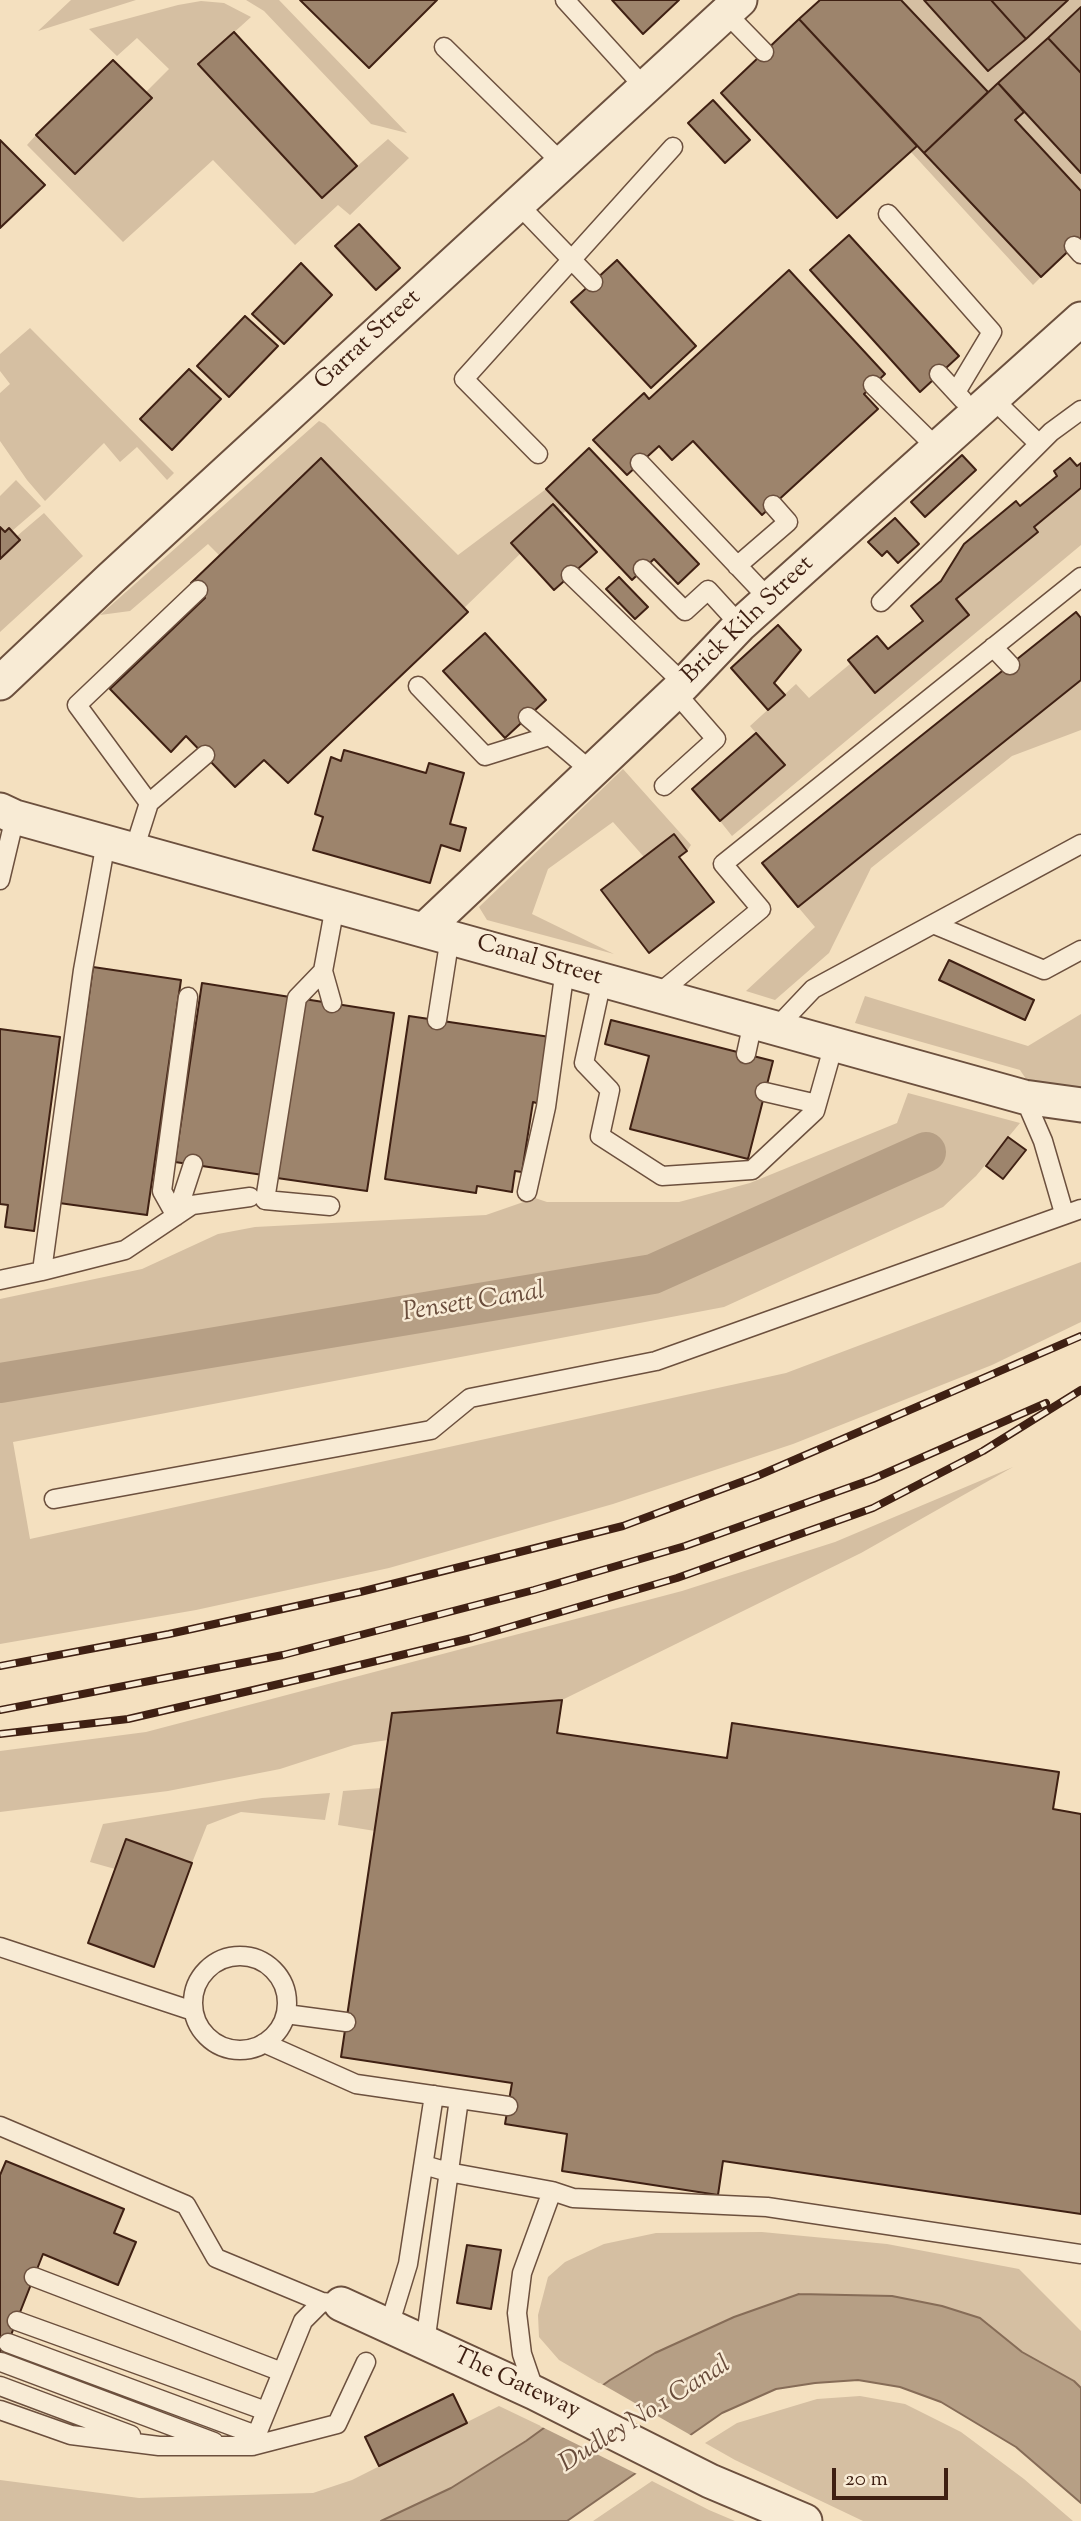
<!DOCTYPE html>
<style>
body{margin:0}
#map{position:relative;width:1081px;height:2521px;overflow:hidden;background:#f4e0bf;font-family:"Sorts Mill Goudy",serif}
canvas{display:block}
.scale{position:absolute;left:832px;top:2468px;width:116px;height:32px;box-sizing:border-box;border:4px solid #3f2013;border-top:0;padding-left:9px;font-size:21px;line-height:24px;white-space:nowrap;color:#3f2013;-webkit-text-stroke:5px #f8ebd5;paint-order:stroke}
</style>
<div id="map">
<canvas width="1081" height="2521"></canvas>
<div class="scale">20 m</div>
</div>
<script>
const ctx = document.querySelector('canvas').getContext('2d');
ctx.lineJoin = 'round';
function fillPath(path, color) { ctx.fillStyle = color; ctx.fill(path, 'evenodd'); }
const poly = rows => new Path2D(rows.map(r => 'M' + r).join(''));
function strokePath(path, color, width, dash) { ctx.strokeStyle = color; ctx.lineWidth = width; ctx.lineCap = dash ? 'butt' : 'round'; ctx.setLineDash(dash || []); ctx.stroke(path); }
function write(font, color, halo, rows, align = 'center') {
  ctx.font = font + ' "Sorts Mill Goudy",serif'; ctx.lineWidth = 5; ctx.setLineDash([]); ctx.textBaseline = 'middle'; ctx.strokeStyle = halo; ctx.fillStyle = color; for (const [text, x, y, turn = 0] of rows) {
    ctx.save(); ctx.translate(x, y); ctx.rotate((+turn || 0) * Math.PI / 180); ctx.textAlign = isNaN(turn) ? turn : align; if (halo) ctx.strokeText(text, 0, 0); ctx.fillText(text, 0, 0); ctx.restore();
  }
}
const green = poly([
 [71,0,136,0,38,31],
 [246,0,279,0,407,133,371,124,264,11],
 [901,0,924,0,988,71,1068,0,1081,0,1081,7,988,92],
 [201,1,224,3,251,17,199,64,321,198,388,139,409,158,350,215,338,205,295,245,213,160,123,242,27,145,36,135,74,173,146,92,169,69,137,38,117,56,89,29,178,5],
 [1024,112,1081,173,1081,191,1015,120],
 [917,146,1041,277,1033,285,911,152],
 [30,328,174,473,167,480,137,447,120,462,104,443,45,501,27,480,0,441,0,393,10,384,0,371,0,354],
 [319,421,325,424,458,555,546,489,566,511,562,514,553,504,511,542,521,553,464,608,321,458,219,555,208,544,130,611,100,615],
 [16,480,41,506,12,531,9,528,5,532,0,527,0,496],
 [1081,488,1081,545,732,836,720,821,784,766,750,726,796,684,809,698,850,664,875,693,969,616,956,599,1037,532,1034,527],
 [44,513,83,556,0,632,0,559,20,541,17,536],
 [1081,680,1081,730,1012,756,871,868,829,953,775,1000,746,991,815,927,798,907],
 [623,769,691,845,687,851,674,835,644,857,613,822,548,869,532,914,614,954,487,920,479,907],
 [865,996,1028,1046,1081,1014,1081,1092,1030,1085,1020,1070,855,1023],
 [908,1093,1020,1123,976,1176,943,1207,724,1307,13,1442,30,1539,786,1373,1081,1262,1081,1322,992,1365,793,1444,613,1504,389,1568,196,1610,0,1644,0,1299,142,1269,218,1234,255,1227,486,1215,535,1198,547,1202,679,1202,750,1183,897,1123],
 [1013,1467,861,1553,562,1700,393,1713,388,1740,354,1745,280,1769,168,1791,0,1812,0,1751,146,1732,682,1591,835,1542],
 [381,1788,375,1831,338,1825,343,1791],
 [330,1793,325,1820,241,1812,207,1825,192,1863,126,1839,115,1869,90,1862,103,1824,262,1798],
 [762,2232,887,2244,1019,2269,1081,2331,1081,2388,1074,2381,1022,2352,980,2318,942,2306,892,2296,799,2294,734,2317,655,2353,602,2385,559,2360,539,2337,538,2315,548,2277,565,2262,604,2244,656,2233],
 [860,2396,905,2404,961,2432,1024,2479,1073,2521,863,2521,735,2460,705,2443,737,2423,817,2399],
 [499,2406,545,2428,451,2488,381,2521,0,2521,0,2480,139,2498,313,2493,352,2480],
 [652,2481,709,2510,735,2521,593,2521]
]);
const water = poly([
 [799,2294,892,2296,942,2306,980,2318,1022,2352,1074,2381,1081,2388,1081,2503,1016,2447,941,2402,900,2387,858,2380,815,2383,776,2389,722,2413,567,2521,381,2521,451,2488,526,2441,610,2380,655,2353,734,2317,799,2294]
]);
const pier = poly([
 [600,2383,694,2437,639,2475,540,2426]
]);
const canal = poly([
 [0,1383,653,1274,926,1152]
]);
const building = poly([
 [300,0,437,0,369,68,300,0],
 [612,0,679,0,643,34,612,0],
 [820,0,901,0,988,92,924,153,799,19,820,0],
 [924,0,991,0,1026,39,988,71,924,0],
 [991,0,1068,0,1026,39,991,0],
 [1081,7,1081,73,1048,38,1081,7],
 [799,19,917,146,837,218,721,93,799,19],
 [234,32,357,166,322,198,198,64,234,32],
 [1048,38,1081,73,1081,173,998,83,1048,38],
 [113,60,152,98,75,174,36,135,113,60],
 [998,83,1024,112,1015,120,1081,191,1081,239,1041,277,924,153,998,83],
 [713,100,750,140,725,163,688,123,713,100],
 [0,140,45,185,0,228,0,140],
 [359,224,400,268,376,290,335,246,359,224],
 [849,235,959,356,920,392,810,270,849,235],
 [617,260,696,346,651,388,571,302,617,260],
 [301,263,332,295,284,344,252,314,301,263],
 [789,270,885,374,864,394,878,409,762,515,693,441,672,460,659,446,627,475,593,440,644,393,649,399,789,270],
 [245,316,278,346,229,397,197,366,245,316],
 [189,369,221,399,172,450,140,419,189,369],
 [589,448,699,564,678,584,654,559,632,580,546,489,589,448],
 [962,455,976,470,925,517,911,502,962,455],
 [321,458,468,612,288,783,264,760,235,787,186,736,171,752,110,689,205,598,191,583,321,458],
 [1070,458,1077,466,1081,463,1081,488,1034,527,1038,532,956,599,969,615,875,693,848,660,877,636,888,649,923,621,911,606,941,581,964,544,1016,501,1020,506,1057,476,1054,471,1070,458],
 [553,504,597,552,554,590,511,543,553,504],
 [895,518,919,544,898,563,887,551,882,556,868,542,895,518],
 [0,527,5,532,9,528,20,540,0,559,0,527],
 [619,577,648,607,635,619,606,589,619,577],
 [1076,612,1081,618,1081,680,798,907,762,863,1076,612],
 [778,625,801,650,774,683,785,695,768,710,731,668,778,625],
 [485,633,546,700,505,738,443,671,485,633],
 [756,733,785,765,720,821,692,789,756,733],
 [344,750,426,773,429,763,464,773,450,824,466,828,460,851,441,845,430,883,313,850,323,817,315,814,331,757,341,761,344,750],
 [674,834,687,851,679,857,714,902,649,953,601,890,674,834],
 [949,960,1034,1000,1025,1020,939,980,949,960],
 [93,967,181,980,147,1215,59,1203,93,967],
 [202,983,290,997,263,1175,175,1162,202,983],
 [304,999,394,1013,367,1191,277,1178,304,999],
 [409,1016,550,1037,540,1104,533,1102,522,1172,515,1171,512,1192,477,1186,476,1193,385,1179,409,1016],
 [611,1020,773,1061,748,1159,630,1129,649,1056,605,1044,611,1020],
 [0,1029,60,1037,34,1231,5,1227,8,1205,0,1204,0,1029],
 [1008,1137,1026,1150,1003,1179,986,1166,1008,1137],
 [562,1700,557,1733,727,1758,732,1723,1059,1772,1053,1809,1081,1814,1081,2214,723,2161,718,2195,562,2171,567,2134,505,2124,512,2083,341,2057,392,1713,562,1700],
 [126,1839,192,1863,154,1967,88,1943,126,1839],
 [6,2161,124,2209,114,2233,136,2242,118,2285,43,2254,0,2363,0,2175,6,2161],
 [467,2245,501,2250,491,2309,457,2303,467,2245],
 [453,2394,467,2423,379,2466,365,2437,453,2394]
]);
const lane = poly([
 [565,0,645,88],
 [726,13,764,52],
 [444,47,562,163],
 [518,204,593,282],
 [888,214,992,332,956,392],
 [1074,246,1081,254],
 [939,374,963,400],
 [873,385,937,448],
 [992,398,1039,444],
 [538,454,464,379,673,147],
 [640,463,769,599],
 [737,566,788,522,773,505],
 [643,569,685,611,708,590,740,625],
 [571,575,684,684],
 [881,602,1051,432,1081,410],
 [993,647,1010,665],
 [418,686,485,756,549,736],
 [528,717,591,771],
 [664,786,716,739,675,692],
 [149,803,77,705,198,590],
 [106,842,83,970,42,1271,125,1250,192,1205,250,1197],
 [134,850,149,803,205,755],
 [0,880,15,817],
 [933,924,1044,970,1081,950],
 [323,971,297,998,265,1200,330,1206],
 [602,980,584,1063,610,1090,600,1136,662,1176,752,1170,815,1111,834,1044],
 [657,995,761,909,723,864,1081,577],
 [332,1003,323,971,335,906],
 [437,1020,450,937],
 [776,1028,813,989,1081,844],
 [746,1054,753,1022],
 [765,1092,817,1104],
 [1024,1097,1043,1141,1064,1213],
 [527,1192,546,1107,565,969],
 [176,1216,162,1191,188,997],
 [176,1216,193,1164],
 [0,1280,42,1271],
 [54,1499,431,1430,470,1398,656,1361,1081,1209],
 [0,1947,193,2011],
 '193 2003a47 47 0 1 1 94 0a47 47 0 1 1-94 0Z',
 [286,2014,346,2022],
 [264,2043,356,2084,508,2106],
 [0,2126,186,2205,216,2258,322,2302],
 [424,2165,448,2172,552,2191,573,2198,767,2207,1081,2254],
 [34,2277,282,2372],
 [17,2321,266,2411],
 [389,2326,408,2264,434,2095],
 [8,2343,256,2435],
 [425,2343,459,2099],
 [1,2362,214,2442],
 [0,2386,131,2435],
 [535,2392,522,2354,517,2313,522,2273,552,2191],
 [0,2410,71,2435,159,2446,252,2446,303,2321,322,2302,341,2304],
 [252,2446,337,2424,366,2362]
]);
const street = poly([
 [0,683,110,579,740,0],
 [0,810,15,817,1024,1097,1081,1105],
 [424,930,684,684,740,625,1081,319],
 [341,2304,535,2393,710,2481,805,2521]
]);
const rail = poly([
 [0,1666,169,1634,360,1592,623,1526,757,1476,1081,1336],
 [0,1710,283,1655,534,1590,685,1546,873,1479,1046,1403],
 [0,1734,128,1719,318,1675,472,1638,677,1578,873,1508,983,1451,1081,1390]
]);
const streetNames = [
 ["Garrat Street",369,341,-43],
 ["Brick Kiln Street",749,621,-44],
 ["Canal Street",539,962,16],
 ["The Gateway",516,2385,25]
];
const waterNames = [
 ["Pensett Canal",474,1304,-9],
 ["Dudley No.1 Canal",646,2416,-32]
];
fillPath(green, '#d5bfa2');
fillPath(water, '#b69f85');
strokePath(water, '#866c57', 2);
fillPath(pier, '#f4e0bf');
strokePath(canal, '#b69f85', 40);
fillPath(building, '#9d846c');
strokePath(building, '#3f2013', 2);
strokePath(lane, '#6c503e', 21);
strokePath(street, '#6c503e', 37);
strokePath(lane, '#f8ebd5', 18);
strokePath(street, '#f8ebd5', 33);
strokePath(rail, '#3f2013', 8);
strokePath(rail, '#f8ebd5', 5, [16]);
write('24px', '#3f2013', '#f8ebd5', streetNames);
write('italic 26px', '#694c3b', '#f8ebd5', waterNames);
</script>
